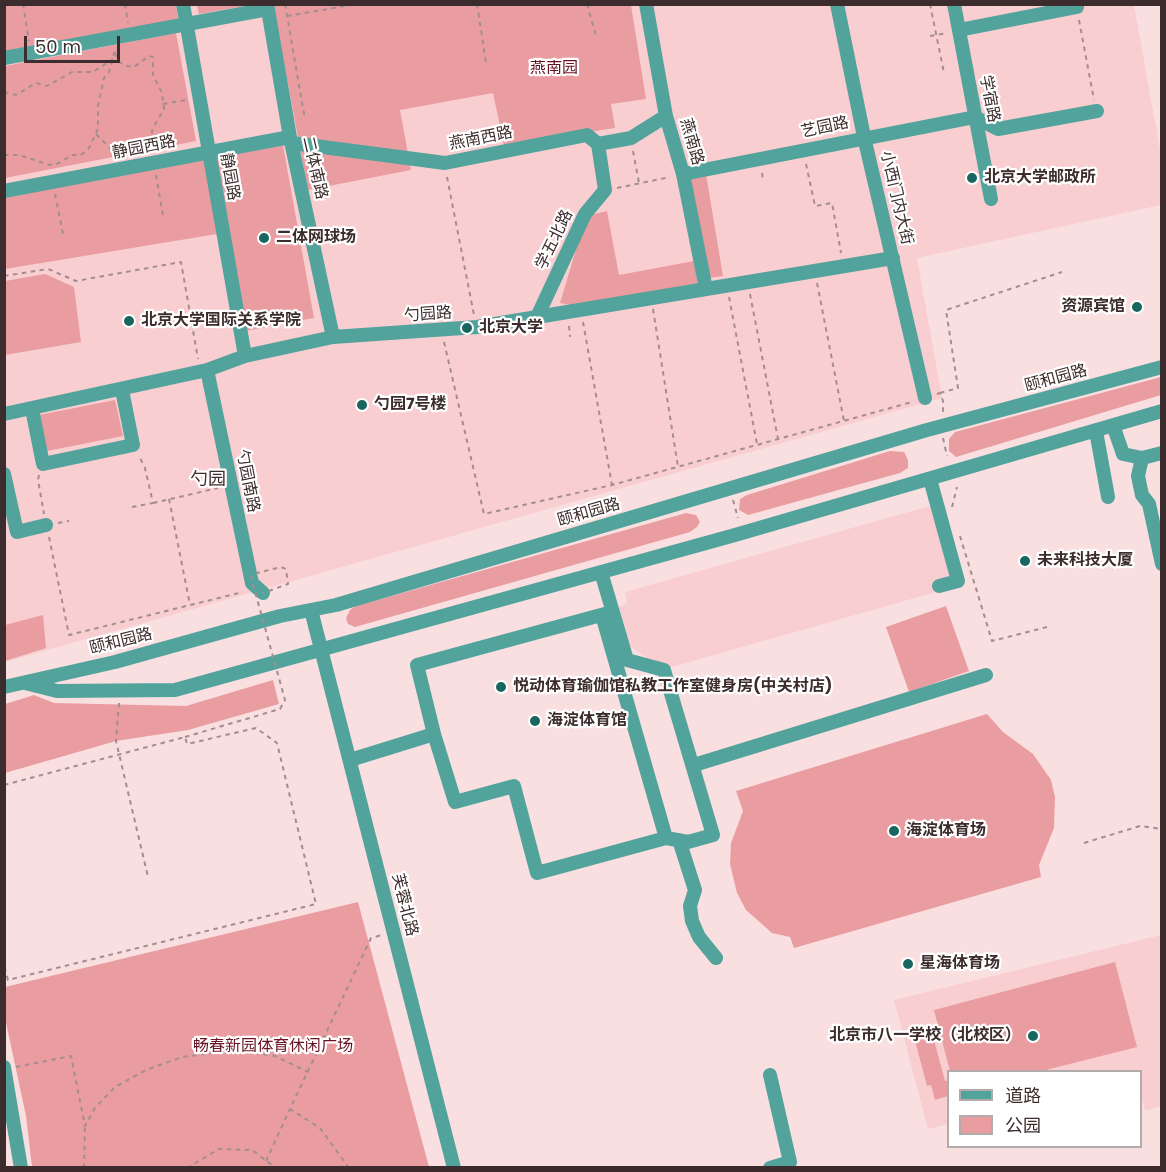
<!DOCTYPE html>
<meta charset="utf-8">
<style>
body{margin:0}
#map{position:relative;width:1166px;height:1172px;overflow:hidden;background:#fadfe0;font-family:Poppins,"Noto Sans SC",sans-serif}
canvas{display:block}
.frame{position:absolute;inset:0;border:6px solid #3d2c2d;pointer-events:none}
.legend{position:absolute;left:947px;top:1070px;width:195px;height:78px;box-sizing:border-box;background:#fff;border:2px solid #b1abab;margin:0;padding:8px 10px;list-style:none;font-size:18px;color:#3d2c2d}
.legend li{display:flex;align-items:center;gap:12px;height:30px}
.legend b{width:30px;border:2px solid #b1abab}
.scale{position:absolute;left:24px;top:36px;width:96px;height:27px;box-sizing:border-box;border:3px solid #3d2c2d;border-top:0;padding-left:8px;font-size:18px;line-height:21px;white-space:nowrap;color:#3d2c2d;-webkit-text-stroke:4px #fff;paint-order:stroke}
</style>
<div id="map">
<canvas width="1166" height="1172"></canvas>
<div class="frame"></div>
<ul class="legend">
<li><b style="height:8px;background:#53a39d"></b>道路</li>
<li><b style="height:16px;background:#ea9da1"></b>公园</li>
</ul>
<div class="scale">50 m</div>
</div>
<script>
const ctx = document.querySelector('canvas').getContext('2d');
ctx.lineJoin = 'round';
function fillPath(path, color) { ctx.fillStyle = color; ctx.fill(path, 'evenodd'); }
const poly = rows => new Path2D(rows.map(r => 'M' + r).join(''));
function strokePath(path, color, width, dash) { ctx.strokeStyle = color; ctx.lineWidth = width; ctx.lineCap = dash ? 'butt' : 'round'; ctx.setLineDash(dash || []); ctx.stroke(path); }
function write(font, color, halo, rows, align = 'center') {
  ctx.font = font + ' Poppins,"Noto Sans SC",sans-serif'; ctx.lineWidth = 4.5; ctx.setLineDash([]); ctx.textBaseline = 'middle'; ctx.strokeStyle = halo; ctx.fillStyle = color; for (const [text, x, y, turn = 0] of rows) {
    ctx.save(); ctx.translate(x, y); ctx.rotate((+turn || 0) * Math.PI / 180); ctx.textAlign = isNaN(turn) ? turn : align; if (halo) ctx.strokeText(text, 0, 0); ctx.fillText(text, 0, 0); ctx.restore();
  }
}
const built = poly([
 [5,5,1134,5,1161,155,1161,205,917,258,942,398,5,662],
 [944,502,964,584,672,667,650,660,628,644,615,608,627,604,625,592],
 [1161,935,1161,1106,1145,1111,1141,1095,1140,1072,948,1072,948,1124,928,1129,894,1000]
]);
const green = poly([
 [5,5,176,5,178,19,5,51],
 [197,5,197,4,250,5,199,14],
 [273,5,631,5,646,99,611,104,615,128,504,145,493,93,400,110,411,170,308,190],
 [176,33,196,141,5,178,5,66],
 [283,145,314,318,245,331,214,158],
 [204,157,217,234,5,269,5,195],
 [706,174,723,276,708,278,688,178],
 [607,211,619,275,694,261,698,285,575,306,560,303,586,216],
 [45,274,74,287,81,342,5,355,5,281],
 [1161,377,1161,395,956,457,949,451,949,439,955,432],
 [115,400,123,436,47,451,39,415],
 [890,451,904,452,908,460,908,468,900,473,748,515,739,510,740,499,747,495],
 [686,513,696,515,700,522,697,527,690,532,355,627,348,624,346,618,350,610,356,606],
 [946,606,969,671,909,692,886,627],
 [43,615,46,648,5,661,5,625],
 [273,680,279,704,188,730,116,741,5,773,5,704,34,695,54,703,186,706],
 [987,714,1003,732,1033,754,1051,780,1055,797,1054,828,1039,865,1041,877,794,948,790,937,772,933,746,910,737,893,730,864,731,843,743,811,736,791],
 [358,902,429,1167,32,1167,26,1116,5,1018,5,987],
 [1115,962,1137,1047,1042,1071,950,1071,934,1010],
 [931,1029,945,1081,948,1081,948,1096,935,1100,931,1085,927,1086,913,1033]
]);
const path = poly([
 [23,4,29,41],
 [125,4,128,23],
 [285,4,304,114,301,119],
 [477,4,486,63],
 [587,4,596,36],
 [930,4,944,73],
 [287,16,357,4],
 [1079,20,1094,100],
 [930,36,947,33],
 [115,53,119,62,127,66,134,67,149,56,153,57,153,75,162,93,164,109,153,128,149,145,145,149,128,151,126,154],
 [4,92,16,95,36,83,47,86,72,72,93,72,113,59],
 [163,104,187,100],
 [96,134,117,155],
 [633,151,639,183],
 [4,155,19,155,50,165,59,163,72,155,81,155,89,148,98,129,98,106,104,78,109,72,115,50],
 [806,164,815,206,832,203,841,253],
 [762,173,763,180],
 [156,175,163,216],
 [447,177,474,315],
 [617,188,670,177],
 [55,194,63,234],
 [4,276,48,269,76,281,181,262,198,359],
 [817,283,844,421],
 [750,294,778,439],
 [729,297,757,444],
 [653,309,678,467],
 [583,322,612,485],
 [569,326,570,337],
 [444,342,484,514,612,485,912,402],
 [940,393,958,388,946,310,1062,272],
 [937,394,940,393,943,401,943,414],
 [943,438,947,456],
 [39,475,38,480,44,514],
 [169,499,190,605],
 [733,500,738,518],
 [153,503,218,488],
 [132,507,153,503,145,468,139,456],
 [952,507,957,487],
 [58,523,69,521],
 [960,536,992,641,1051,626],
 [49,537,69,635,243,592],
 [119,703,116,741,148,877],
 [4,785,185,737,187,744,256,728,277,743,316,904,8,980,4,965],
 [1084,843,1140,826,1162,829],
 [16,1067,71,1056,85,1126,95,1108,115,1087,146,1070,182,1057,238,1050,275,1056,308,1072],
 [266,1161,290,1109],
 [84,1168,85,1126],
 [187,1168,219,1149,252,1150,276,1168],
 [349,1168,320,1128,290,1109,371,938,382,935]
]);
const minor = poly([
 [183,4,245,356],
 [267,4,290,137,333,337],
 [646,4,666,116,683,174,706,289],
 [837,4,864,137,925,398],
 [954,4,991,199],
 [959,30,1077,7],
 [4,58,268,9],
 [292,143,445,163,587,135,598,144,631,138,666,116],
 [683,174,975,117,998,129,1097,111],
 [4,191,290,137],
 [537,317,585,214,605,190,598,144],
 [207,370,252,583,263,593],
 [32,409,43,464,133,445,122,390],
 [4,414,207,370,245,356,333,337,477,327,893,258],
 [1113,425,1123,454,1142,458,1162,453],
 [1096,431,1108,497],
 [1142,458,1138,476,1142,495,1149,504,1162,564],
 [4,474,17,532,46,525],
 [930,479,958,581,939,586],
 [311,610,454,1168],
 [602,615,666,838],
 [25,683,57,691,175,690,735,535,1162,411],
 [4,687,115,662,280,616,336,605,927,430,1162,367],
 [434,734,417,665,612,612],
 [350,760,434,734,455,802,514,786,537,873,666,838,688,842,713,835,664,670,627,660,601,572],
 [694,765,986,675],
 [679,840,695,890,690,906,692,921,699,937,716,958],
 [4,1067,21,1168],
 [770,1075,790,1162,770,1168]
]);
const pathBridge = poly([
 [185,737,280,709,285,700,251,577,253,574,281,567,286,569,288,584,263,593]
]);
const markers = [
 [972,178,6,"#196660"],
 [264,238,6,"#196660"],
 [1137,307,6,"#196660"],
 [129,321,6,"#196660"],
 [467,328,6,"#196660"],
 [362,405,6,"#196660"],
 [1025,561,6,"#196660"],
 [501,687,6,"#196660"],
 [535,721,6,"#196660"],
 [894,831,6,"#196660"],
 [908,964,6,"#196660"],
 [1033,1036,6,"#196660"]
];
const parkNames = [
 ["燕南园",554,69],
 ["畅春新园体育休闲广场",273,1047]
];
const streetNames = [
 ["学宿路",989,99,79],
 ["艺园路",825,128,-12],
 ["燕南西路",481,139,-11],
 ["燕南路",691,142,74],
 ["静园西路",144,148,-11],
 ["二体南路",314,168,77],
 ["静园路",229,177,80],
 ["小西门内大街",896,198,77],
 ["学五北路",555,240,-64],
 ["勺园路",428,315,-4],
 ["颐和园路",1056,379,-15],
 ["勺园南路",247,481,79],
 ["颐和园路",589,513,-16],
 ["颐和园路",121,642,-14],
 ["芙蓉北路",404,905,76]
];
const poiNames = [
 ["北京大学邮政所",984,178],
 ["二体网球场",276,238],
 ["资源宾馆",1125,307,"right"],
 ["北京大学国际关系学院",141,321],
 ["北京大学",479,328],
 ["勺园7号楼",374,405],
 ["未来科技大厦",1037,561],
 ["悦动体育瑜伽馆私教工作室健身房(中关村店)",513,687],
 ["海淀体育馆",547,721],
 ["海淀体育场",906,831],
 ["星海体育场",920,964],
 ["北京市八一学校（北校区）",1021,1036,"right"]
];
const neighbourhoodNames = [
 ["勺园",208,480]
];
fillPath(built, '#f9ced0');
fillPath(green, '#ea9da1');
strokePath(path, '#a38d8e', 2, [4.5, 4.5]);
strokePath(minor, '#53a39d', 14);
strokePath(pathBridge, '#a38d8e', 2, [4.5, 4.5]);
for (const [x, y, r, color] of markers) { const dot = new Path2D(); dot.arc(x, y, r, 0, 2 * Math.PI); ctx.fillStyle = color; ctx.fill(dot); strokePath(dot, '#fff', 2); }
write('16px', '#681323', '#fff', parkNames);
write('16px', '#3d2c2d', '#fff', streetNames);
write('bold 16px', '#3d2c2d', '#fff', poiNames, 'left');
write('18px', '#3d2c2d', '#fff', neighbourhoodNames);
</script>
